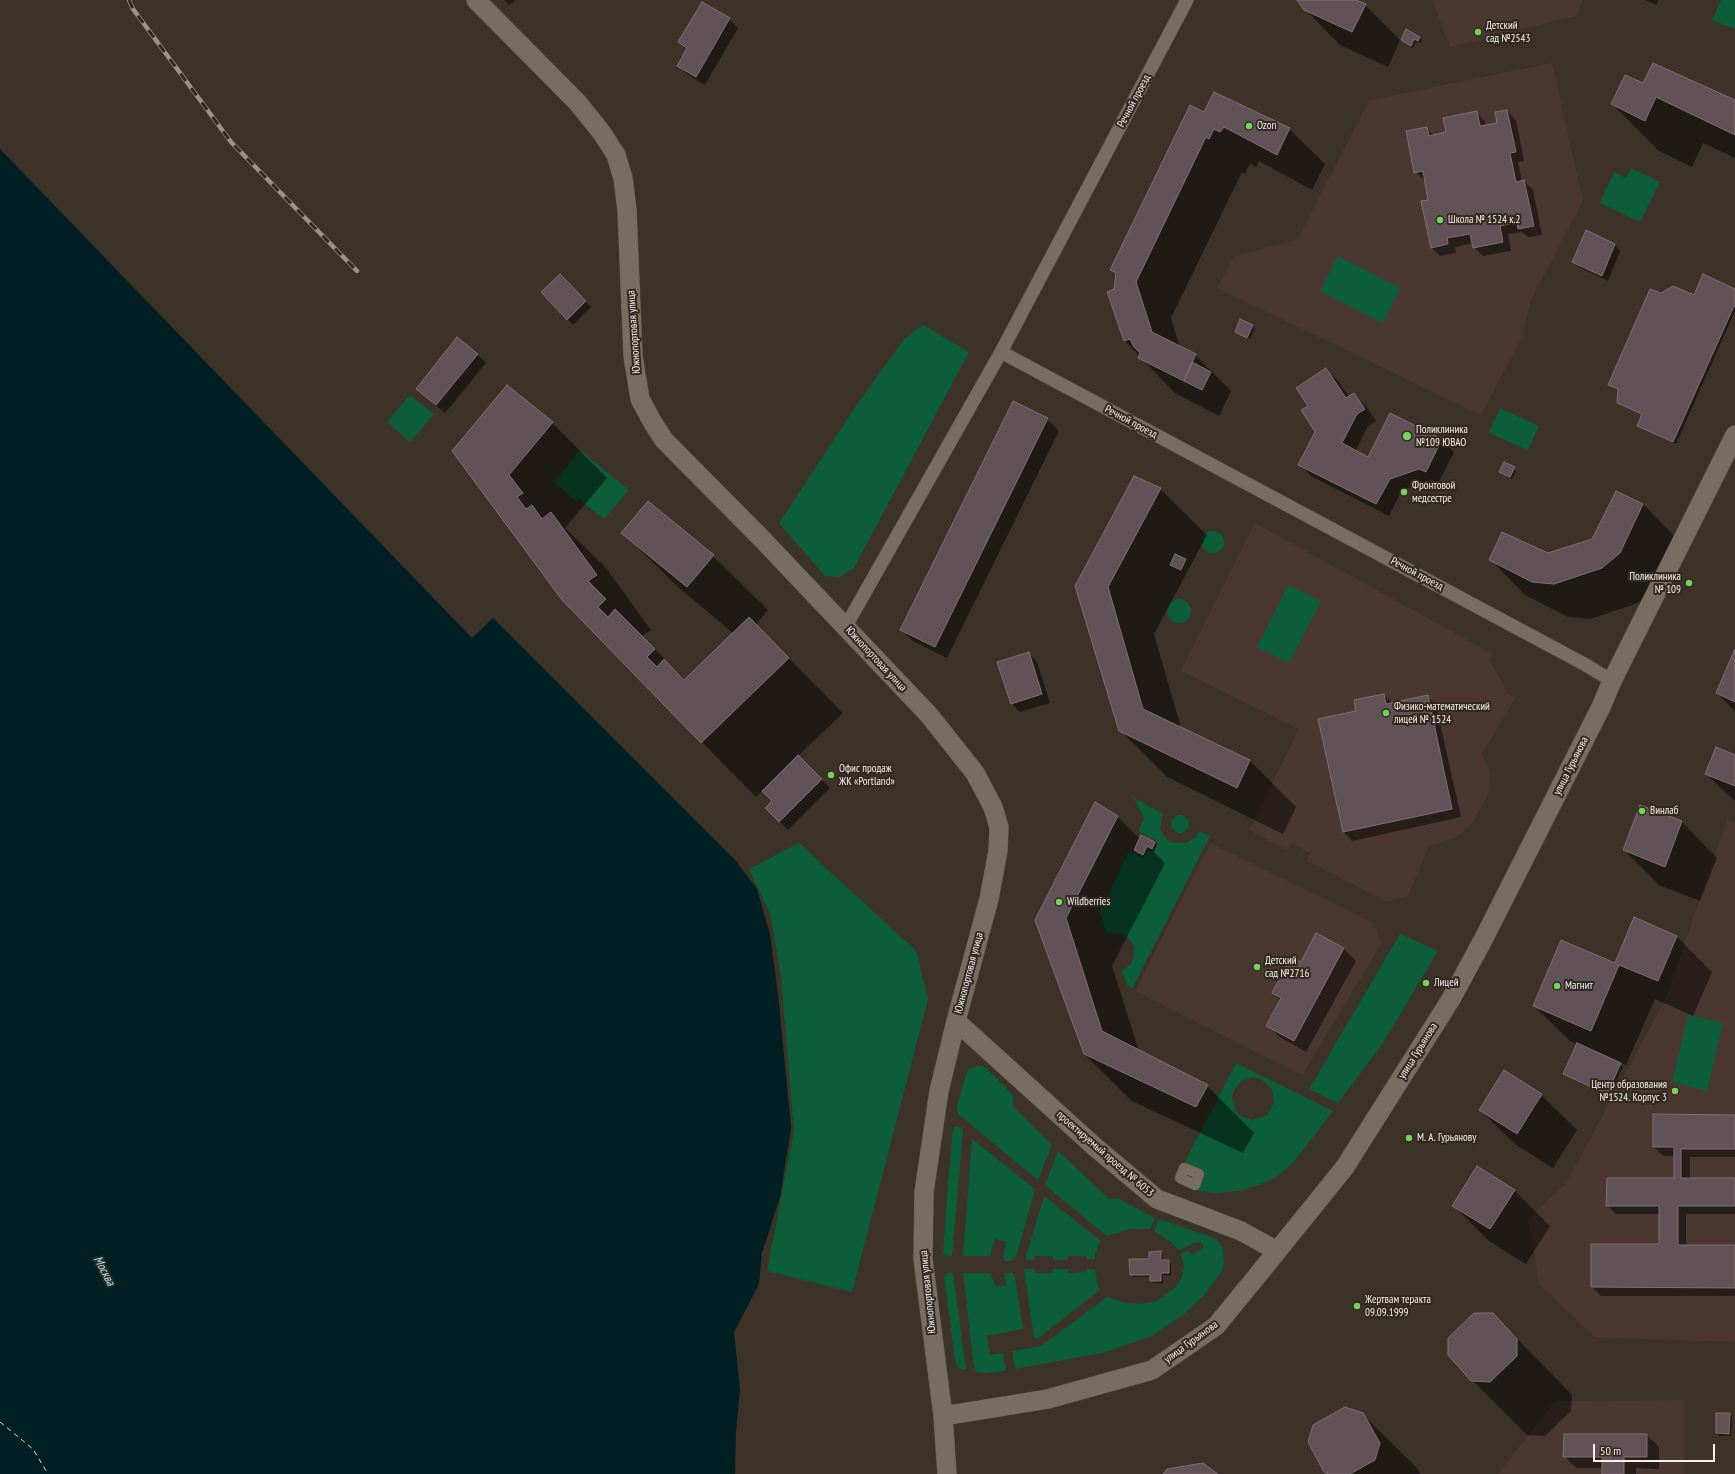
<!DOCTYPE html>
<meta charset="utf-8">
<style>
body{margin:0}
#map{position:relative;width:1735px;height:1474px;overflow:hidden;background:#3c3228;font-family:"PT Sans Narrow",sans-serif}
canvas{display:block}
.scale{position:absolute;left:1593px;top:1444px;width:122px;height:18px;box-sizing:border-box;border:2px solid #f8f2eb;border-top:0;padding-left:5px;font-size:12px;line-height:14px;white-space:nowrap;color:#f8f2eb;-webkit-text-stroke:3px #31281f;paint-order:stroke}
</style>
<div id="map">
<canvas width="1735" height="1474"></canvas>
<div class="scale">50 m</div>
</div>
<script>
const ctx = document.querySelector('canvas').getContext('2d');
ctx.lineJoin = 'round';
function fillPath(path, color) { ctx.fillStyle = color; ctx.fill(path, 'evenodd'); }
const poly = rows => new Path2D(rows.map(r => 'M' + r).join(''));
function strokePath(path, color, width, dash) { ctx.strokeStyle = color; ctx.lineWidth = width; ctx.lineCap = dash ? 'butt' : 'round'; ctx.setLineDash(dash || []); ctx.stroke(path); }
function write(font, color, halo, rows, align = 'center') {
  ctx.font = font + ' "PT Sans Narrow",sans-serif'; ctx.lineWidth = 4; ctx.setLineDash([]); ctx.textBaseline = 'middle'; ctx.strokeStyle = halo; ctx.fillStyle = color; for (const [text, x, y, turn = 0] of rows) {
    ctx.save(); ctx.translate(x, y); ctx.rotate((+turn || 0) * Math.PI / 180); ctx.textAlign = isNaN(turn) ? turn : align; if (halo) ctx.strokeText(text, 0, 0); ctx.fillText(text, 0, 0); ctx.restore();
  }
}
const education = poly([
 [1432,0,1583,0,1576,16,1450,47],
 [1552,63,1583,201,1531,300,1523,335,1481,415,1217,288,1234,257,1298,239,1369,100],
 [1255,523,1493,654,1490,660,1508,694,1515,698,1482,754,1491,774,1489,792,1484,803,1470,826,1453,839,1429,846,1408,896,1388,902,1307,861,1310,853,1291,844,1287,850,1249,830,1299,729,1181,671],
 [1727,820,1735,823,1735,1342,1594,1337,1539,1284,1528,1219,1566,1183,1665,1000],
 [1210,843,1373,923,1382,943,1302,1075,1135,991],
 [1684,1400,1684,1474,1498,1474,1555,1401]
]);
const green = poly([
 [1721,0,1735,0,1735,29,1712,20],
 [1631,168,1660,182,1640,222,1600,203,1614,172,1626,178],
 [1338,256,1400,288,1383,323,1320,291],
 [923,325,969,352,854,568,840,577,825,576,779,523,856,406,904,339],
 [410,395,434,414,410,442,387,422],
 [1500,408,1539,426,1528,450,1489,433],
 [580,450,629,490,604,519,579,499,577,502,554,482],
 '1202 542a11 11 0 1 1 22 0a11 11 0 1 1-22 0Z',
 [1288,585,1321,601,1289,663,1257,647],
 '1167 611a12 12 0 1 1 24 0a12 12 0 1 1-24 0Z',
 [1129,795,1163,814,1160,829,1167,840,1173,843,1186,843,1195,838,1199,831,1210,836,1132,989,1127,985,1122,971,1131,964,1133,958,1134,946,1128,938,1122,934,1113,933,1107,934,1100,912,1129,851,1144,858,1148,851,1153,853,1158,842,1138,831,1144,818,1135,800],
 '1171 824a9 9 0 1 1 18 0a9 9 0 1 1-18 0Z',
 [799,843,916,951,928,999,852,1292,767,1271,794,1131,781,977,771,916,749,869],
 [1400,934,1438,951,1383,1043,1338,1103,1309,1089],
 [1688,1015,1723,1023,1707,1091,1672,1082],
 [1236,1063,1333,1111,1292,1164,1276,1177,1261,1184,1240,1191,1216,1193,1194,1190,1175,1181],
 [1254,1077,1261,1079,1272,1089,1274,1103,1267,1115,1253,1120,1240,1116,1236,1111,1232,1098,1233,1092,1241,1081],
 [1184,1168,1199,1174,1195,1184,1180,1178],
 [975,1066,982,1066,987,1069,1013,1095,1013,1106,1052,1145,1038,1180,958,1114,957,1107,966,1074,969,1069],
 [956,1126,961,1128,963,1131,952,1256,946,1256,943,1254,948,1183,953,1128],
 [972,1139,1035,1189,1016,1257,1011,1261,1005,1261,1003,1256,1006,1242,995,1239,990,1256,963,1256],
 [1058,1151,1109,1199,1118,1198,1155,1218,1150,1229,1130,1229,1107,1236,1045,1185],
 [1044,1196,1101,1241,1095,1253,1095,1259,1086,1259,1086,1256,1068,1256,1068,1260,1053,1260,1053,1256,1035,1256,1034,1260,1025,1260],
 [1159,1219,1214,1238,1219,1242,1223,1249,1224,1264,1221,1273,1204,1295,1183,1315,1152,1336,1106,1352,1015,1369,1012,1351,1041,1346,1107,1297,1127,1303,1142,1304,1157,1301,1177,1286,1182,1276,1184,1267,1181,1254,1188,1250,1192,1255,1203,1248,1203,1244,1201,1242,1194,1243,1179,1250,1171,1242,1154,1231],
 [1024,1269,1034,1269,1035,1273,1053,1273,1053,1269,1068,1269,1068,1273,1086,1272,1087,1269,1095,1269,1097,1283,1100,1290,1038,1338,1034,1338],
 [948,1273,953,1273,966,1369,963,1370,958,1367,955,1361,944,1276],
 [963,1273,990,1273,996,1287,1006,1285,1004,1273,1013,1273,1015,1277,1023,1329,987,1336,990,1355,1003,1353,1006,1371,984,1373,977,1372,974,1368]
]);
const water = poly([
 [0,149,472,638,493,618,736,861,757,889,770,934,779,1003,791,1128,780,1197,762,1253,759,1284,734,1332,740,1389,736,1432,735,1474,0,1474]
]);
const shadow = poly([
 [504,0,515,0,509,5],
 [1298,0,1354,0,1365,5,1400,40,1388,67,1340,45,1305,9],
 [1645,0,1659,0,1656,5],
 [729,19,738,28,705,85,687,74,678,66,687,50,680,42],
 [1407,31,1420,37,1422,40,1421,43,1417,41,1413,48,1405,43,1402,40],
 [1644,85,1735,101,1735,158,1703,143,1692,167,1659,151,1612,104],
 [1507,111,1516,120,1524,161,1518,162,1522,182,1524,181,1533,190,1542,235,1528,237,1522,232,1508,234,1511,251,1483,256,1474,247,1473,243,1455,247,1456,253,1440,256,1431,247,1430,201,1426,181,1415,172,1426,128,1434,136,1447,133,1476,112,1485,121,1486,126,1498,124],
 [1204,113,1289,129,1325,164,1312,190,1259,161,1256,167,1250,163,1245,174,1242,172,1171,318,1180,348,1195,355,1231,391,1219,416,1175,393,1124,340,1115,289,1116,275,1111,269],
 [1587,232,1615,245,1620,251,1608,281,1579,267,1574,262],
 [560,275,591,307,573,325,542,292],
 [1735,290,1735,311,1676,444,1641,428,1638,426,1643,415,1621,405,1618,402,1619,390,1610,384,1662,294,1695,296],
 [1252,326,1255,328,1250,339,1236,332],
 [477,354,486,363,445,413,417,389],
 [1326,369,1338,381,1349,397,1354,394,1366,406,1376,421,1368,426,1355,452,1368,459,1391,414,1442,440,1454,452,1438,484,1432,480,1402,490,1389,516,1311,476,1300,464,1316,432,1309,406],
 [507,386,552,423,607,478,565,528,606,568,651,630,642,636,685,680,733,633,678,587,623,533,713,556,768,610,756,625,843,713,798,756,830,788,788,830,767,808,774,801,763,790,756,797,702,742,454,451],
 [1047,419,1059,431,947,658,913,641,901,629],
 [1514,468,1516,471,1512,479,1500,472],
 [1160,489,1207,535,1154,634,1181,728,1250,761,1296,807,1283,834,1167,777,1120,730,1076,586],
 [1643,504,1678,540,1655,589,1638,603,1590,619,1568,617,1525,595,1490,559,1548,554,1593,540],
 [1735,652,1735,711,1717,693],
 [1028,653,1037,662,1050,703,1020,712,1011,703],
 [1384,695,1393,704,1427,696,1436,705,1461,817,1352,841,1344,832,1357,712],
 [1735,756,1735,801,1706,774],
 [1095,803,1118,817,1140,839,1154,843,1157,845,1154,852,1165,863,1112,966,1139,1051,1207,1086,1254,1133,1243,1153,1132,1101,1084,1054,1036,920],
 [1641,806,1682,822,1717,858,1700,901,1659,885,1624,850],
 [1635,919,1677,937,1712,972,1693,1016,1655,999,1626,1065,1618,1062,1623,1067,1609,1096,1564,1074,1578,1045,1570,1041,1534,1006,1615,964],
 [1317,935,1344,949,1356,961,1306,1052,1280,1037,1268,1025,1281,1001,1273,993,1301,964],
 [1541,1095,1577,1130,1553,1168,1516,1145,1480,1110],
 [1735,1116,1735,1157,1690,1157,1690,1179,1735,1179,1735,1214,1686,1214,1686,1246,1735,1246,1735,1296,1601,1296,1592,1287,1660,1245,1660,1214,1616,1214,1607,1205,1675,1179,1675,1156,1663,1156,1654,1147],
 [1477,1167,1515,1191,1550,1226,1526,1264,1489,1241,1453,1205],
 [1160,1252,1163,1255,1163,1261,1168,1261,1171,1264,1171,1275,1163,1275,1163,1283,1154,1283,1151,1281,1151,1277,1133,1277,1131,1274],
 [1493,1314,1572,1395,1571,1411,1545,1436,1527,1435,1472,1380],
 [1362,1414,1418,1469,1420,1474,1327,1474,1325,1472],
 [1729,1414,1732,1417,1731,1436,1719,1436,1717,1433],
 [1565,1435,1647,1435,1659,1447,1659,1469,1636,1468,1636,1474,1603,1474,1603,1468,1576,1468,1564,1456]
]);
const ferry = poly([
 [0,1422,33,1449,48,1474]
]);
const building = poly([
 [1297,0,1356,0,1366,4,1352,32,1304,10,1297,0],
 [702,2,730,18,696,77,677,66,687,48,678,42,702,2],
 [1406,29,1420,37,1418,41,1414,39,1411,46,1401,40,1406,29],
 [1653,63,1735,100,1735,135,1656,97,1645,121,1611,104,1625,75,1643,83,1653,63],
 [1214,92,1290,128,1277,155,1224,127,1220,132,1214,129,1209,139,1206,137,1136,282,1152,332,1196,354,1184,381,1138,358,1140,353,1134,347,1130,339,1124,341,1107,292,1114,289,1116,273,1110,270,1190,105,1204,112,1214,92],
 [1507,110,1516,152,1510,153,1516,182,1524,180,1534,226,1518,229,1517,222,1500,226,1503,242,1473,248,1470,234,1447,238,1448,244,1431,248,1421,201,1428,200,1423,171,1414,173,1406,131,1427,127,1429,136,1446,132,1443,118,1477,111,1480,126,1497,123,1495,112,1507,110],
 [1586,230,1615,244,1602,276,1572,262,1586,230],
 [560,274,586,301,567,320,541,292,560,274],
 [1703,274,1735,289,1735,304,1673,442,1637,426,1642,414,1617,403,1618,389,1608,385,1650,289,1661,293,1673,286,1694,295,1703,274],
 [1240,319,1253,325,1247,338,1235,332,1240,319],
 [457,337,478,354,436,405,416,389,457,337],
 [1192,362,1211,372,1202,390,1184,381,1192,362],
 [1326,368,1346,398,1354,393,1365,409,1357,414,1342,443,1368,457,1390,413,1442,439,1426,472,1419,469,1390,479,1376,504,1298,465,1315,432,1301,410,1308,406,1296,388,1326,368],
 [507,385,553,422,509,475,523,493,517,497,526,509,532,505,542,519,551,512,597,575,588,581,606,599,598,607,608,617,615,609,655,649,647,657,657,667,664,659,684,680,749,617,789,658,701,743,562,600,452,451,507,385],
 [1013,401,1048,418,935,647,900,630,1013,401],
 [1504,462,1515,467,1510,477,1499,472,1504,462],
 [1134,476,1161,488,1108,587,1143,709,1250,760,1237,788,1119,731,1075,586,1134,476],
 [1616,491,1643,504,1620,553,1602,568,1554,584,1532,582,1489,560,1502,532,1548,553,1592,539,1616,491],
 [648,501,714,555,687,587,621,533,648,501],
 [1175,554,1186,559,1181,570,1170,565,1175,554],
 [1735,649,1735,702,1716,693,1735,649],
 [1029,652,1042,694,1011,704,997,662,1029,652],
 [1384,694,1386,704,1428,695,1452,809,1343,832,1318,719,1356,711,1354,700,1384,694],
 [1716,747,1735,755,1735,786,1705,774,1716,747],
 [798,755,822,779,779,822,765,808,772,801,762,791,798,755],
 [1095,802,1118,816,1066,918,1102,1031,1208,1085,1196,1107,1084,1054,1035,920,1095,802],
 [1640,805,1682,821,1665,867,1623,850,1640,805],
 [1141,835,1155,842,1152,849,1147,846,1143,855,1134,850,1141,835],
 [1634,917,1677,936,1658,981,1619,965,1591,1031,1533,1006,1561,940,1615,963,1634,917],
 [1316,933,1344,948,1294,1041,1266,1026,1281,998,1272,993,1291,957,1301,962,1316,933],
 [1577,1043,1621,1063,1607,1094,1563,1074,1577,1043],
 [1504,1070,1542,1094,1517,1134,1479,1110,1504,1070],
 [1653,1114,1735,1115,1735,1149,1681,1149,1681,1178,1735,1178,1735,1206,1678,1206,1678,1245,1735,1245,1735,1288,1591,1287,1591,1244,1659,1244,1659,1206,1606,1206,1607,1178,1674,1178,1674,1147,1653,1147,1653,1114],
 [1477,1166,1515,1190,1490,1229,1452,1206,1477,1166],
 [1161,1251,1161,1260,1169,1260,1169,1273,1161,1273,1161,1281,1150,1281,1150,1275,1130,1275,1129,1259,1149,1259,1149,1252,1161,1251],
 [1474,1313,1493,1313,1517,1339,1517,1356,1490,1382,1471,1381,1448,1355,1448,1338,1474,1313],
 [1345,1407,1363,1413,1380,1443,1375,1460,1350,1474,1329,1474,1324,1472,1308,1442,1313,1425,1345,1407],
 [1716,1413,1730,1413,1729,1434,1716,1433,1716,1413],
 [1564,1434,1647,1434,1647,1457,1624,1457,1624,1474,1602,1474,1602,1457,1563,1457,1564,1434],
 [1203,1463,1218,1474,1163,1474,1167,1469,1203,1463]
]);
const pedestrian = poly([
 [1184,1168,1199,1174,1195,1185,1180,1178,1184,1168]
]);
const minor = poly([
 [1001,352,1586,665,1612,681],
 [846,626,1001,352,1187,0]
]);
const secondary = poly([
 [476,0,577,102,602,133,616,155,623,178,627,210,633,356,640,399,653,423,664,440,762,539,929,715,975,773,993,807,999,827,998,851,989,899,956,1021,939,1091,924,1192,923,1259,943,1416,947,1474],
 [956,1021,1095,1147,1157,1199,1241,1231,1277,1251],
 [943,1416,1048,1399,1152,1370,1216,1326,1257,1276,1345,1167,1451,999,1483,940,1601,707,1612,681,1735,435]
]);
const rail = poly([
 [129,0,133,9,231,142,357,271]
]);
const markers = [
 [1478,32,4,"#75d25b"],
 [1249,126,4,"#75d25b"],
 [1440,220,4,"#75d25b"],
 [1407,436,5,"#75d25b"],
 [1404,492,4,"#75d25b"],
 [1689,583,4,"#75d25b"],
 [1386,713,4,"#75d25b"],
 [831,775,4,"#75d25b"],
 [1642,811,4,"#75d25b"],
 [1059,902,4,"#75d25b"],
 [1257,967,4,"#75d25b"],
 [1426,983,4,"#75d25b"],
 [1557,986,4,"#75d25b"],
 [1675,1091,4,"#75d25b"],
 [1409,1138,4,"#75d25b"],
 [1357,1306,4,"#75d25b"]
];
const poiNames = [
 ["Детский",1486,26],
 ["сад №2543",1486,39],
 ["Ozon",1257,126],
 ["Школа № 1524 к.2",1448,220],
 ["Поликлиника",1416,430],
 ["№109 ЮВАО",1416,443],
 ["Фронтовой",1412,486],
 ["медсестре",1412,499],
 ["Поликлиника",1681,577,"right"],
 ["№ 109",1681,590,"right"],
 ["Физико-математический",1394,707],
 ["лицей № 1524",1394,720],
 ["Офис продаж",839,769],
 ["ЖК «Portland»",839,782],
 ["Винлаб",1650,811],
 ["Wildberries",1067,902],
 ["Детский",1265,961],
 ["сад №2716",1265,974],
 ["Лицей",1434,983],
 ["Магнит",1565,986],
 ["Центр образования",1667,1085,"right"],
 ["№1524. Корпус 3",1667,1098,"right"],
 ["М. А. Гурьянову",1417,1138],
 ["Жертвам теракта",1365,1300],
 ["09.09.1999",1365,1313]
];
const streetNames = [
 ["Речной проезд",1134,101,-62],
 ["Южнопортовая улица",634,332,-94],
 ["Речной проезд",1131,422,28],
 ["Речной проезд",1417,574,28],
 ["Южнопортовая улица",876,659,47],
 ["улица Гурьянова",1571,766,-63],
 ["Южнопортовая улица",969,973,-75],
 ["улица Гурьянова",1418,1051,-58],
 ["проектируемый проезд № 6053",1105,1154,41],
 ["Южнопортовая улица",928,1292,-96],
 ["улица Гурьянова",1191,1342,-36]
];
const waterNames = [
 ["Москва",104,1271,62]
];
fillPath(education, '#4a3730');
fillPath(green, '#0b5e39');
fillPath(water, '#001f23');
fillPath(shadow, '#0007');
strokePath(ferry, '#a3f2fc', 1, [5, 4]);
fillPath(building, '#615257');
strokePath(building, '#807075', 1);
strokePath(pedestrian, '#554e45', 11);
strokePath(minor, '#554e45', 14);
strokePath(secondary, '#554e45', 20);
strokePath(pedestrian, '#776d61', 10);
strokePath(minor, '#776d61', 13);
strokePath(secondary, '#776d61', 19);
strokePath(rail, '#9b938a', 4.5);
strokePath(rail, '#31281f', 3, [9]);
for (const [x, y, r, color] of markers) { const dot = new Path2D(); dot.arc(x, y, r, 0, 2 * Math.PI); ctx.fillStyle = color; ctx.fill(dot); strokePath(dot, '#31281f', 1.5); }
write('11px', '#f8f2eb', '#31281f', poiNames, 'left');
write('11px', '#f8f2eb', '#31281f', streetNames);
write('italic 12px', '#a3f2fc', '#31281f', waterNames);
</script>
